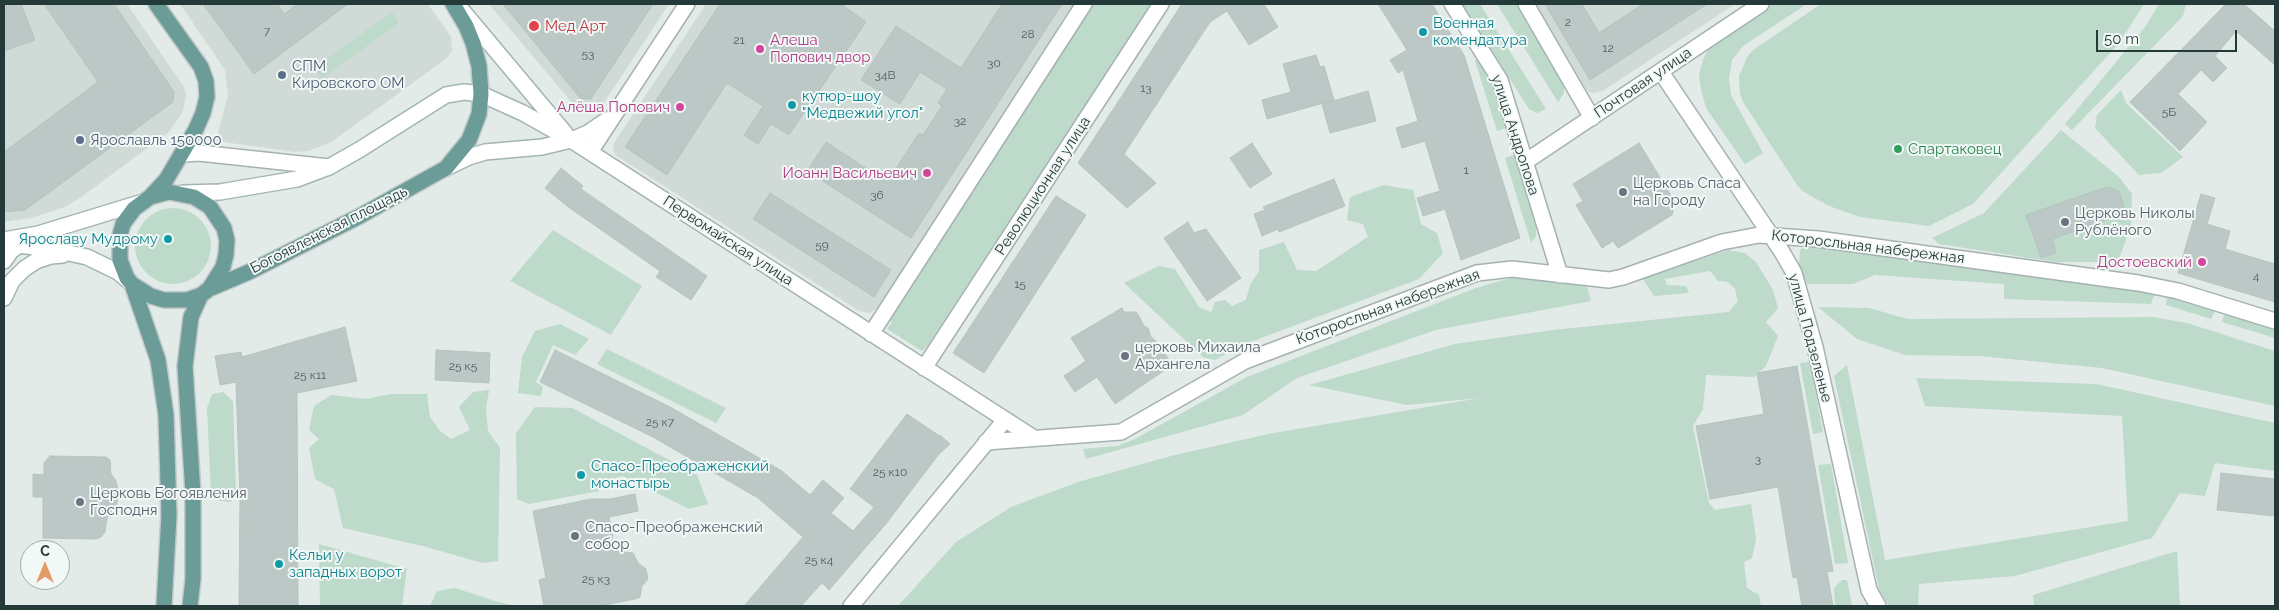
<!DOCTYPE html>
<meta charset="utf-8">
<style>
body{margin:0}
#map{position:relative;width:2279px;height:610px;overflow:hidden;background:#e2ebe8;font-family:Raleway,sans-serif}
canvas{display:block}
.frame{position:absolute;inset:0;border:5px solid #243a38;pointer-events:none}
.north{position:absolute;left:20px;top:540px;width:50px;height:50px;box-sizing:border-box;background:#f2f8f6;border:1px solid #a0acaa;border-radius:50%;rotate:0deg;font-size:14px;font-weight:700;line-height:20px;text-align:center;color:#243a38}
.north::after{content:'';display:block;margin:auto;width:18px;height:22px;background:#e59b66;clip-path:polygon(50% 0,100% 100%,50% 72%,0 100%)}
.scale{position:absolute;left:2096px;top:30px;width:141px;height:22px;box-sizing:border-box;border:2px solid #243a38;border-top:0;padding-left:6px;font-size:15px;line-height:18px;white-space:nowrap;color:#243a38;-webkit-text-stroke:4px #f2f8f6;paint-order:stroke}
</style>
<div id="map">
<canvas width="2279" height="610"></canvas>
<div class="frame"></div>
<div class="north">С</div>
<div class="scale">50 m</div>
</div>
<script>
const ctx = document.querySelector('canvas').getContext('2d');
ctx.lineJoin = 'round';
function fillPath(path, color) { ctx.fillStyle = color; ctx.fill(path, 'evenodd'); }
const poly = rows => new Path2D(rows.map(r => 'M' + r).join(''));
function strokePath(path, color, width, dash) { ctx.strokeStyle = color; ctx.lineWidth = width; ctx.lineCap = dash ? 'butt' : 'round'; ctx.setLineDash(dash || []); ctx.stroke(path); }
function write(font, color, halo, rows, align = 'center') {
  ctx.font = font + ' Raleway,sans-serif'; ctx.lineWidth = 4; ctx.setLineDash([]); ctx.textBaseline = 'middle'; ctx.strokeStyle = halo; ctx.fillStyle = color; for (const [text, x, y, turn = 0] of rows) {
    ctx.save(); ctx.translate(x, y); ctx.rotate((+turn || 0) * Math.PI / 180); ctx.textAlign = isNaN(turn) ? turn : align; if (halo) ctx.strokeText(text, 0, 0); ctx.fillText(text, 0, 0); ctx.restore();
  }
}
const built = poly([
 [4,4,127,4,184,87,186,95,183,111,169,132,80,198,65,207,31,218,4,222],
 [180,4,428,4,451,37,452,51,447,58,330,143,308,151,295,152,216,141,228,95,225,70],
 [489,4,669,4,602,106,594,112,590,113,580,110,573,104],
 [706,4,1074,4,879,306,870,313,859,311,617,156,613,151,614,143],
 [1536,4,1735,4,1604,90,1595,93,1589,92,1585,88]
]);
const green = poly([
 [1092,4,1151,4,928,345,922,351,887,329,892,322,890,321],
 [1462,4,1480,4,1546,109,1537,113,1529,109],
 [1497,4,1516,4,1564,86,1564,93,1559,101,1558,102],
 [1773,4,1807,4,1743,46,1732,60,1729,79,1731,95,1763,153,1745,164,1706,108,1701,90,1699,75,1703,60,1710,47],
 [1821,4,2144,4,2120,42,1973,204,1929,226,1860,217,1829,206,1804,192,1797,185,1743,102,1740,94,1739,76,1747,57,1753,50],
 [2159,4,2186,4,2183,16,2072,130,2065,124,2145,27],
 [392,12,399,23,321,79,314,68],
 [1477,59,1492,83,1506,128,1497,131,1475,61],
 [2121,90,2126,103,2183,157,2161,173,2139,175,2095,128,2097,115],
 [2061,130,2119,177,2132,194,2131,226,2118,262,2055,262,1939,244,1932,238,1984,213],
 [1514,155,1536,228,1536,236,1531,243,1505,158],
 [1384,185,1413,190,1421,224,1437,233,1443,253,1419,279,1245,344,1215,360,1203,357,1124,283,1159,266,1175,269,1199,307,1211,312,1215,302,1225,300,1232,306,1246,300,1250,285,1259,271,1259,250,1284,242,1297,270,1316,271,1368,237,1363,224,1347,220,1350,197],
 '135 246a38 38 0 1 1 76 0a38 38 0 1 1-76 0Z',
 [553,230,642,286,611,335,510,281],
 [1810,244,2155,293,2151,304,2004,299,2004,284,1875,275,1853,284,1807,284,1799,266,1800,250],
 [1728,250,1745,253,1756,262,1773,290,1778,308,1766,322,1778,336,1766,366,1754,377,1706,375,1703,409,1693,426,1709,503,1715,510,1751,504,1756,539,1752,558,1744,562,1747,588,1759,595,1761,606,898,606,956,542,1011,507,1078,482,1171,456,1268,434,1480,398,1407,405,1309,385,1455,344,1553,330,1729,312,1738,301,1735,289,1728,282,1718,281,1710,271,1665,279,1667,285,1686,286,1689,293,1654,296,1643,279],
 [1521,275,1586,283,1591,301,1436,330,1297,378,1243,415,1086,459,1083,449,1117,446,1135,439,1247,377,1476,288],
 [2167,295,2216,309,2211,319,2166,305],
 [1818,307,1869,308,1908,319,2153,317,2187,323,2275,351,2275,406,2102,368,1979,356,1905,355,1857,339],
 [2225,311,2275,328,2275,338,2222,322],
 [560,324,589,339,575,355,553,345,536,382,543,387,541,396,518,393,522,357,535,331],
 [607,349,726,408,716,423,597,364],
 [1810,362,1823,432,1813,434,1800,363],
 [1847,365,1885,560,2128,521,2122,416,1925,406,1916,378,2096,384,2275,423,2275,471,2215,463,2205,496,2180,493,2152,538,2015,576,1919,584,1918,606,1889,606,1879,589,1834,376],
 [489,390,486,408,488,431,500,448,498,561,482,563,423,546,343,528,334,489,315,479,309,448,319,439,309,430,314,406,331,395,366,399,391,394,427,394,430,417,440,431,451,439,470,430,459,407,473,392],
 [223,392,233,401,236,496,230,502,220,501,211,496,207,408,212,394],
 [535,407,572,408,697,475,708,504,689,509,623,476,598,482,599,491,529,504,517,499,516,433],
 [1831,464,1848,563,1835,564,1818,465],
 [319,544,407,569,402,606,320,606],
 [2177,551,2180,606,2034,606,2033,595],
 [1842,580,1847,580,1852,606,1835,606,1834,588],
 [455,588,498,602,516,606,430,606,437,591]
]);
const building = poly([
 [4,4,21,4,35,40,4,51,4,4],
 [44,4,114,4,174,92,173,102,25,210,4,212,4,152,98,82,44,4],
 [203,4,277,4,284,14,297,4,348,4,254,74,203,4],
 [503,4,653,4,591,99,581,99,503,4],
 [720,4,841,4,866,22,789,135,771,124,758,144,744,135,763,106,727,83,667,175,625,147,720,4],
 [1002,4,1062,4,911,238,807,171,826,142,887,182,919,133,923,135,942,106,938,103,947,89,920,72,900,104,861,80,896,26,961,68,1002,4],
 [1182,4,1264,4,1278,27,1249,45,1227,11,1210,22,1124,154,1156,183,1127,208,1078,163,1182,4],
 [1378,4,1432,4,1464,55,1520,238,1461,260,1445,209,1423,216,1417,198,1440,191,1425,141,1402,148,1396,128,1418,121,1403,70,1398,73,1390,60,1407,50,1378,4],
 [1545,4,1582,4,1599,33,1643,4,1707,4,1590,80,1545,4],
 [2226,4,2244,4,2275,31,2275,65,2236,31,2215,56,2227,68,2213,82,2201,70,2178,94,2207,122,2180,151,2130,102,2226,4],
 [1316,55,1320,67,1324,66,1334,100,1267,119,1262,100,1291,92,1283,64,1316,55],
 [1368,91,1376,121,1330,133,1322,104,1368,91],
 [1252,143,1272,174,1250,188,1230,158,1252,143],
 [1639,143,1675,202,1672,215,1618,248,1613,241,1602,248,1576,205,1583,201,1573,184,1639,143],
 [561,168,583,186,581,189,707,276,691,300,656,277,660,271,567,206,545,188,561,168],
 [1334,179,1345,206,1279,232,1278,229,1262,236,1254,214,1265,210,1263,207,1288,197,1289,199,1288,197,1334,179],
 [2107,187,2119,191,2124,206,2117,216,2052,239,2056,253,2041,258,2026,215,2107,187],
 [770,193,891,270,874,297,753,219,770,193],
 [2201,194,2215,198,2207,224,2230,231,2225,249,2275,264,2275,302,2178,273,2201,194],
 [1056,196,1086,215,984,373,953,353,1056,196],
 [1188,222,1194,233,1206,229,1241,278,1207,301,1164,238,1188,222],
 [1122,308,1124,312,1136,312,1139,316,1144,326,1148,328,1151,337,1156,341,1158,351,1165,354,1168,358,1165,370,1115,404,1097,377,1075,392,1064,376,1086,361,1071,338,1122,308],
 [345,327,357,381,297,393,298,606,239,606,240,497,236,382,220,385,215,356,241,352,242,357,345,327],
 [436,350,490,353,489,383,435,380,436,350],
 [555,350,670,407,782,471,810,495,823,480,844,498,831,513,853,531,874,507,850,489,907,414,938,435,940,435,950,444,939,454,885,525,829,590,822,583,801,606,744,606,803,537,758,498,653,437,540,382,555,350],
 [1797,366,1833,571,1827,572,1833,606,1802,606,1797,577,1793,578,1778,487,1710,499,1696,426,1764,414,1757,373,1797,366],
 [50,456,106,457,110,460,111,474,116,481,119,493,116,507,107,518,105,532,101,537,95,539,43,538,43,497,33,497,33,474,44,475,44,463,50,456],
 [2221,473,2275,479,2275,516,2217,510,2221,473],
 [635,494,638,511,609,517,613,535,609,550,633,553,638,563,646,569,648,579,642,586,640,597,635,599,600,606,544,606,539,580,546,578,533,511,591,499,610,499,635,494]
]);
const street = poly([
 [1452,4,1500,80,1560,275],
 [1526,4,1592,118],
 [1661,72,1782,252,1794,273,1815,347,1869,590,1878,606],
 [571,140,1034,438],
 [571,140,588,133,607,120],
 [590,152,687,4],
 [182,154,199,153,329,167],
 [1525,162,1761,4],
 [871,334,1084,4],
 [924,368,1161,4],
 [986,442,1121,432,1245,361,1477,273,1512,269,1609,280,1623,277,1722,242,1759,235,1818,239,2138,283,2178,291,2275,321],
 [851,606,1005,420]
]);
const secondary = poly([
 [461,9,565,133],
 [446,168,469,157,485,152,542,147,571,140],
 [183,193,220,192,297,179,329,167,359,150,446,95,464,92,481,94,523,113,571,140],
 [4,240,38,234,143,202],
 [10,244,51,249,87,257,118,272,131,283],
 [4,261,11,251,23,242],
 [4,298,12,281,24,269,36,261,51,256,63,255]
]);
const primary = poly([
 [151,196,166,180,196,129,203,113,207,97,206,81,201,67,156,4],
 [132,284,158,360,166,415,169,515,164,606],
 [209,289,223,267,226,255,227,240,224,228,210,207,194,197,169,192,150,197,134,209,123,224,120,235,120,260,127,278,132,284,151,296,164,300,187,300,201,295,209,289,249,272,360,216,446,168,469,140,479,114,481,94,479,66,473,43,466,26,453,4],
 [190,606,193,579,193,494,185,366,191,317,201,295]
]);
const markers = [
 [534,26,6,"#e0444e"],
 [1423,32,5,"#0f9aa8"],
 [760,49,5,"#d1479c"],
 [282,75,5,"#5c6f8a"],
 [792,105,5,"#0f9aa8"],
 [680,107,5,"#d1479c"],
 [80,140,5,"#5c6f8a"],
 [1898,149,5,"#2e9e5b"],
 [927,173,5,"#d1479c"],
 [1623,192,5,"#6b7280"],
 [2065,222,5,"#6b7280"],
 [168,239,5,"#0f9aa8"],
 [2202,262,5,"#d1479c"],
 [1125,356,5,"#6b7280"],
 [581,475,5,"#0f9aa8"],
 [80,502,5,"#6b7280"],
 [575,536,5,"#6b7280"],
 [279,564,5,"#0f9aa8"]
];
const numberNames = [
 ["2",1568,22],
 ["7",267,31],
 ["28",1028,34],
 ["21",739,40],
 ["12",1608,48],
 ["53",588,54],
 ["30",994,63],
 ["34В",885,75],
 ["13",1146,88],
 ["5Б",2169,112],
 ["32",960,121],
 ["1",1466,170],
 ["36",877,195],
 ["59",822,245],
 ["4",2256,276],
 ["15",1020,284],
 ["25 к5",463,366],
 ["25 к11",310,375],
 ["25 к7",660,422],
 ["3",1758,459],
 ["25 к10",890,472],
 ["25 к4",819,560],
 ["25 к3",596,579]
];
const cultureNames = [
 ["Военная",1433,23],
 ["комендатура",1433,40],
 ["кутюр-шоу",802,96],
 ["\"Медвежий угол\"",802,113],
 ["Ярославу Мудрому",158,239,"right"],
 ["Спасо-Преображенский",591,466],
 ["монастырь",591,483],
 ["Кельи у",289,555],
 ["западных ворот",289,572]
];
const healthNames = [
 ["Мед Арт",545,26]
];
const hotelNames = [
 ["Алеша",770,40,"left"],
 ["Попович двор",770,57,"left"],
 ["Алёша Попович",670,107],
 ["Иоанн Васильевич",917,173],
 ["Достоевский",2192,262]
];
const serviceNames = [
 ["СПМ",292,66],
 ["Кировского ОМ",292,83],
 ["Ярославль 150000",90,140]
];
const streetNames = [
 ["Почтовая улица",1643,83,-34],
 ["улица Андропова",1515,135,72],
 ["Революционная улица",1043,186,-57],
 ["Богоявленская площадь",329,230,-27],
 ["Первомайская улица",728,241,33],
 ["Которосльная набережная",1868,247,7],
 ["Которосльная набережная",1388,307,-20],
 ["улица Подзеленье",1810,338,75]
];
const leisureNames = [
 ["Спартаковец",1908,149]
];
const worshipNames = [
 ["Церковь Спаса",1633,183],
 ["на Городу",1633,200],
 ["Церковь Николы",2075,213],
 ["Рублёного",2075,230],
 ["церковь Михаила",1135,347],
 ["Архангела",1135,364],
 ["Церковь Богоявления",90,493],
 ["Господня",90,510],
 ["Спасо-Преображенский",585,527],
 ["собор",585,544]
];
fillPath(built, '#d0dbd8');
fillPath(green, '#bddaca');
fillPath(building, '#bbc8c5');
strokePath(building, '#b5c4c0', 1);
strokePath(street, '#a5b2b0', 18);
strokePath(secondary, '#a2b6b2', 18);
strokePath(primary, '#c2c8c7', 18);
strokePath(street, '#fff', 15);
strokePath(secondary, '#fff', 15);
strokePath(primary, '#6b9c98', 15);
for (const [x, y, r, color] of markers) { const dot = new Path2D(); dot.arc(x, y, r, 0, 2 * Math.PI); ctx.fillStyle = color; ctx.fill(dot); strokePath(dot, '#f2f8f6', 2); }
write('12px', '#4a5e5b', null, numberNames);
write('15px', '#0d838f', '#f2f8f6', cultureNames, 'left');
write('15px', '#be3a42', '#f2f8f6', healthNames, 'left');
write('15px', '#b23c85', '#f2f8f6', hotelNames, 'right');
write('15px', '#4e5e75', '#f2f8f6', serviceNames, 'left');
write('15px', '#243a38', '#f2f8f6', streetNames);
write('15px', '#27864d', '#f2f8f6', leisureNames, 'left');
write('15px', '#5b616d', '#f2f8f6', worshipNames, 'left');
</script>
